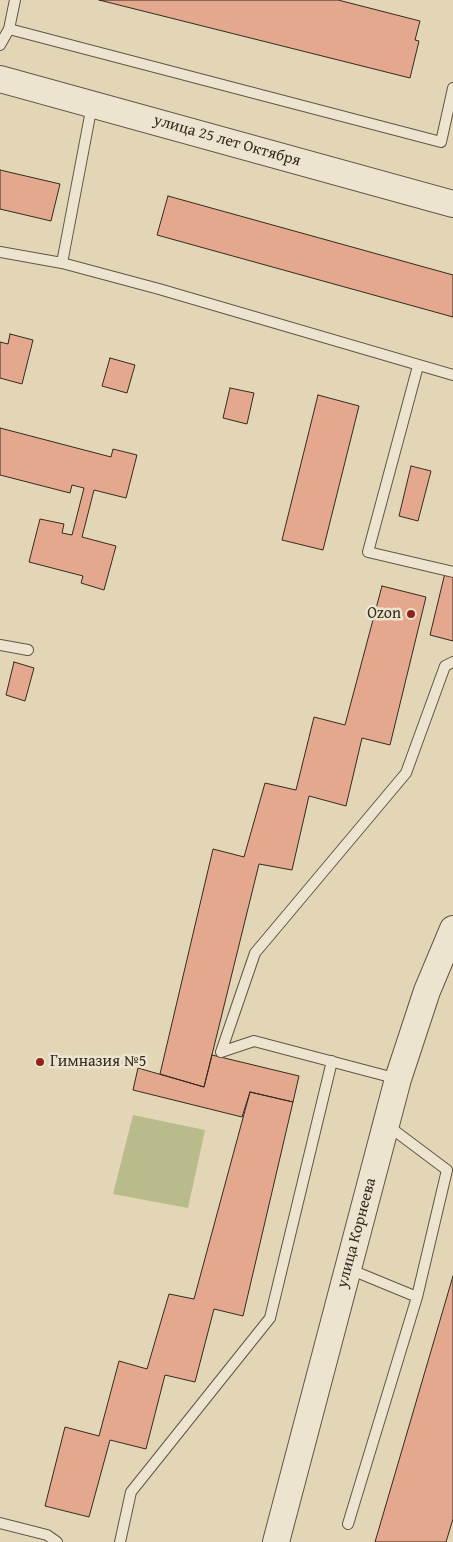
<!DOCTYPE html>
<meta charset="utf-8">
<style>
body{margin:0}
canvas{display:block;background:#e3d6b6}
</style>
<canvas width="453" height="1542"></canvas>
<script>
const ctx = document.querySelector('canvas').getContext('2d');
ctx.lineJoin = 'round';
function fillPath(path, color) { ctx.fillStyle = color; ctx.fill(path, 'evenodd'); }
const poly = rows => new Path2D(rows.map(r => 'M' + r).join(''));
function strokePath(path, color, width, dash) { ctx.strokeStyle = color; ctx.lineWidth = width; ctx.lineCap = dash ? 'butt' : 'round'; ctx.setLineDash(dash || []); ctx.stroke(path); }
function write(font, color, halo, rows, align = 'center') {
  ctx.font = font + ' "Gentium Book Plus",serif'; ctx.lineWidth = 5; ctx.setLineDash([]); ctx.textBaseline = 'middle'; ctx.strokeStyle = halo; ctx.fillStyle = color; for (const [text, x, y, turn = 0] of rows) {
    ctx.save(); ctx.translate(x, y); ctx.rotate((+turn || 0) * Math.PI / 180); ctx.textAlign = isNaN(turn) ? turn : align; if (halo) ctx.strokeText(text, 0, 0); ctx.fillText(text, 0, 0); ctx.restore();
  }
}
const green = poly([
 [133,1115,205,1130,188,1208,113,1194]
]);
const building = poly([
 [99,0,338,0,420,21,415,40,419,41,410,78,99,0],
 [0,170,60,184,51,221,0,209,0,170],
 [168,196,453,275,453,317,157,235,168,196],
 [10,334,33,340,22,384,0,378,0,342,8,344,10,334],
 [110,358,135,365,127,393,102,386,110,358],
 [230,388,254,393,247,424,223,418,230,388],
 [318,395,359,406,323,550,282,540,318,395],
 [0,428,111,457,113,449,137,455,126,498,94,490,82,537,116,546,104,590,81,583,83,576,29,562,40,519,64,524,62,533,72,535,84,488,72,485,70,493,0,475,0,428],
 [411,466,431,471,418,521,399,516,411,466],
 [445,573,453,575,453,641,430,635,445,573],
 [382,586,426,597,390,745,362,738,346,806,309,796,292,870,259,864,204,1087,160,1074,213,849,244,857,265,783,296,790,314,717,345,725,382,586],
 [14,662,34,668,25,701,6,695,14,662],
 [212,1055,299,1076,293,1102,250,1092,242,1117,133,1090,138,1068,204,1087,212,1055],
 [250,1092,293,1102,243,1316,214,1309,195,1382,165,1375,146,1449,110,1440,89,1517,45,1506,65,1427,99,1436,119,1361,147,1369,169,1294,194,1299,250,1092],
 [453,1276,453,1519,446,1542,375,1542,453,1276]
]);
const service = poly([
 [9,29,441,142,453,88],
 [0,45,9,29,15,0],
 [0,252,62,263,92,105],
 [62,263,159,289,453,375],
 [418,366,368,552,453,572],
 [0,645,28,650],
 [221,1052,255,953,406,773,445,666,453,662],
 [221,1052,254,1041,398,1079],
 [349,1269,417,1297,447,1170,387,1125],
 [0,1523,47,1535,57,1542],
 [348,1524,417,1297],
 [120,1542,131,1492,270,1318,332,1061]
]);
const tertiary = poly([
 [0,79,453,204],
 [276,1542,398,1079,427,991,453,929]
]);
const markers = [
 [411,614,5,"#8f2418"],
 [40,1062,5,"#8f2418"]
];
const streetNames = [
 ["улица 25 лет Октября",227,141,16],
 ["улица Корнеева",357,1233,-75]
];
const poiNames = [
 ["Ozon",401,614],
 ["Гимназия №5",50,1062,"left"]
];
fillPath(green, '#b9bc8a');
fillPath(building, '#e4a88f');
strokePath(building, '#342b1f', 1);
strokePath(service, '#605645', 12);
strokePath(tertiary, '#605645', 28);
strokePath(service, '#ede4d0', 10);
strokePath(tertiary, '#ede4d0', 26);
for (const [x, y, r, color] of markers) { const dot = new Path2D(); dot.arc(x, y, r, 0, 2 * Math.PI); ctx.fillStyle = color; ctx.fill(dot); strokePath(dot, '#ede4d0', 2); }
write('16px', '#342b1f', '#ede4d0', streetNames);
write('16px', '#342b1f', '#ede4d0', poiNames, 'right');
</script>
